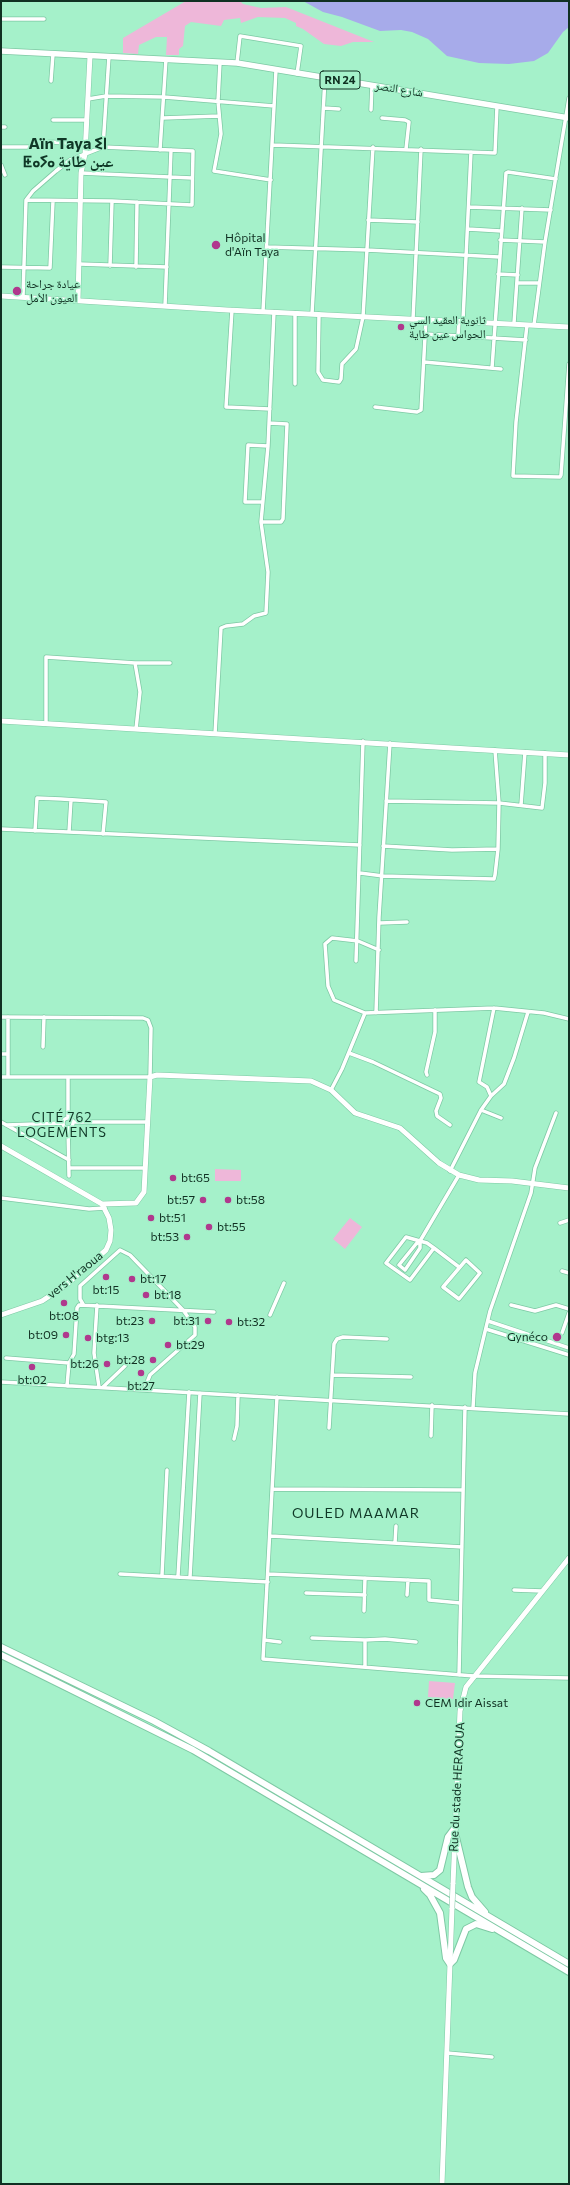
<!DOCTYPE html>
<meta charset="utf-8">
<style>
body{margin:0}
#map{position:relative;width:570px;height:2185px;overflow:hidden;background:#a5f1ca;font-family:Commissioner,sans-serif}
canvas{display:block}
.frame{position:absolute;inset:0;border:2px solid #103022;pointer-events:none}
</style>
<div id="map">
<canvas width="570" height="2185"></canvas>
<div class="frame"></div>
</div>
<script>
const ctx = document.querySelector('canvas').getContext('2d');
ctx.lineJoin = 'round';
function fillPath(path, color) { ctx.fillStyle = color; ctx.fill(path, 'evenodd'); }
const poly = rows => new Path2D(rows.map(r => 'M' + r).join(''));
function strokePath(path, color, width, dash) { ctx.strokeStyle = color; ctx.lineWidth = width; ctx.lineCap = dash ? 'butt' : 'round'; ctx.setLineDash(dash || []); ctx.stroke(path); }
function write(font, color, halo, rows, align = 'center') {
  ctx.font = font + ' Commissioner,"Noto Naskh Arabic","Noto Sans Tifinagh",sans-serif'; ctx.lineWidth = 3; ctx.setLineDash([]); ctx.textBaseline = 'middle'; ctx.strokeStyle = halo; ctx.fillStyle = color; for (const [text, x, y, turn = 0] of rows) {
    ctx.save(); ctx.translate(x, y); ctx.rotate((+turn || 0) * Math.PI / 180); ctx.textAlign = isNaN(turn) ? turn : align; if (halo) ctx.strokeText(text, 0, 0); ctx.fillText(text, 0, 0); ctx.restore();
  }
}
const green = poly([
 [186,1,240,1,243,4,261,8,286,7,374,42,353,42,341,46,324,44,303,29,296,26,296,23,285,18,258,17,241,23,240,18,224,20,221,26,191,22,185,26,183,46,179,49,179,55,166,55,167,37,156,37,139,45,138,54,123,53,123,38],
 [215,1169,241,1170,241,1181,215,1181],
 [350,1218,362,1227,345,1249,333,1239],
 [429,1681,455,1683,453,1699,428,1697]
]);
const water = poly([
 [303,1,569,1,569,27,563,32,548,53,534,61,509,64,479,63,447,56,428,39,412,32,401,30,380,31,342,17,323,12]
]);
const street = poly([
 [1,19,44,19],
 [220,62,218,101,221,134,214,171,271,180],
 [237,63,240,36,301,46,297,74],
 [51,81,53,54],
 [88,99,106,96,164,97,274,106],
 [324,108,339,109],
 [371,110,372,85],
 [163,118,219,116],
 [382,118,405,120,409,122,406,149],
 [53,120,87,120],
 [1,127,5,127],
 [49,142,85,144],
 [273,145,495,153,497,106],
 [1,147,29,147],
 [103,147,109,56],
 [160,150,166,59],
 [1,165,5,175],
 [81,173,192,178],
 [469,207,551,210],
 [368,220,418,222],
 [468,229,501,231],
 [500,240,545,242],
 [267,247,367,250,499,257],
 [79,264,167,267],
 [110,266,112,201],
 [1,267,50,268,53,201],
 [136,267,137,202],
 [498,274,518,275],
 [517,283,539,283],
 [23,297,26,200,33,191,56,171,70,160,103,147,193,151,192,205,112,201,26,200],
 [165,306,171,150],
 [232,310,226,407,270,409],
 [263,311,276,70],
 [312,314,325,78],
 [319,314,318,372,323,380,339,382,341,379,342,364,356,349,363,317,373,147],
 [413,319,421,149],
 [463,320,471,152],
 [514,323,522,208],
 [527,325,516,422,513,476,560,477,561,475,569,364],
 [534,325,545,242,569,98],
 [425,334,526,340],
 [458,336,459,321],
 [424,362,501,369],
 [492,368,506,173,508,172,556,179],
 [295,384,295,313],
 [375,407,417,412,421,410,426,319],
 [262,502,245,502,248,445,268,446],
 [261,522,281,522,283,519,287,424,269,423],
 [135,663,170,663],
 [46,724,46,657,135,663,140,692,136,729],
 [215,734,221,628,226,626,243,624,254,616,266,613,268,572,261,522,268,446,274,312],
 [386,801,499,803,495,750],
 [521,805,525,752],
 [1,829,360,845],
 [35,831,37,798,61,799,106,802,103,834],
 [69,832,71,800],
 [498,849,499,803,542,808,545,783,545,753],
 [360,873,383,876,494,879,495,875,498,849,452,850,383,846],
 [380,923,407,922],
 [379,950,358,941,332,938,325,944,328,986,334,1000,365,1013,494,1008,544,1013,569,1019],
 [356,961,363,741],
 [376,1013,379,917,390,743],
 [1,1017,143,1018,148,1020,151,1028,150,1077,1,1077],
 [43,1047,44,1017],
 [349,1053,373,1062,440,1094,441,1098,436,1111,437,1116,450,1125],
 [1,1054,8,1054],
 [427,1075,426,1072,435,1032,435,1010],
 [8,1077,8,1017],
 [331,1090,342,1069,365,1013],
 [491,1096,487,1087,479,1082,494,1008],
 [481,1110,501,1118],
 '63 1123a5 5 0 1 1 10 0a5 5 0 1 1-10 0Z',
 [68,1118,68,1077],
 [1,1122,69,1160],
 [73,1122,147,1122],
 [6,1125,63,1123],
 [68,1128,69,1176],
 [69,1168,145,1168],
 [450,1171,481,1110,491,1096,504,1084,514,1058,528,1012],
 [1,1198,89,1209,105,1208],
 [560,1223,569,1220],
 [420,1241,420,1248,405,1270,399,1265,416,1244,420,1241,427,1243,434,1248],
 [466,1260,480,1273,459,1299,443,1287,466,1260],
 [459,1267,434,1248,410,1280,386,1263,406,1237,420,1241,459,1175],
 [562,1271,569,1273],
 [83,1304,80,1299,80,1286,120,1250,130,1255,183,1310,195,1327,195,1335,150,1375,144,1390],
 [97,1305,94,1353,99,1387],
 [511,1305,535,1311,556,1305,569,1309],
 [270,1315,284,1283],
 [488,1321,569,1348],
 [486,1329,569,1355],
 [562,1333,569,1313],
 [6,1358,69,1363],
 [332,1375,411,1377],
 [1,1382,569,1414],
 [67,1386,69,1363,74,1354,77,1308,79,1305,214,1312],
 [103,1387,125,1366],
 [277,1397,263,1659,474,1676,569,1678],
 [473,1408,475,1373,490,1311,531,1193,535,1168,556,1113],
 [329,1428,334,1344,337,1339,343,1337,387,1339],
 [431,1436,432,1405],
 [234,1439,237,1426,238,1395],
 [272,1489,463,1490],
 [271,1536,462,1547],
 [395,1543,396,1526],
 [120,1574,268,1582],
 [268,1574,429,1581,429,1600,460,1603],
 [162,1575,167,1470],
 [178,1576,189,1392],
 [190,1577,200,1393],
 [514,1590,542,1591],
 [306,1593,365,1595],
 [407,1595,408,1580],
 [364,1611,365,1578],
 [312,1638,365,1640,365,1667],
 [264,1640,280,1642],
 [365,1640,385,1639,416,1642],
 [459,1675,465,1407],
 [447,2053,492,2057]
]);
const secondary = poly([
 [1,296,227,310,569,327],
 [78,300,81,173,85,154,90,56],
 [1,721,569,755],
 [1,1146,102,1204,109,1218,111,1230,110,1241,106,1250,66,1285,42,1301,1,1315],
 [102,1204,136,1203,144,1192,150,1077,157,1075,311,1081,331,1090,355,1113,400,1128,439,1163,459,1175,479,1180,512,1181,569,1188],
 [453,1884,460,1711,466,1687,569,1558],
 [442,2184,452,1908]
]);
const primary = poly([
 [1,51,237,63,569,118]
]);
const highway = poly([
 [1,1647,154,1721,209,1751,569,1964],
 [1,1655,193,1750,569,1972],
 [421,1876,434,1875,440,1870,448,1837,454,1829,468,1887,472,1897,485,1912],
 [424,1889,430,1895,440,1913,446,1958,450,1964,454,1960,466,1929,476,1924,492,1929]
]);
const secondaryBridge = poly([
 [452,1908,453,1884]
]);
const markers = [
 [216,245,5,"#b0388d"],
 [17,291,5,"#b0388d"],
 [401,327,4,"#b0388d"],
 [173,1178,4,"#b0388d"],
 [203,1200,4,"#b0388d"],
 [228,1200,4,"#b0388d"],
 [151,1218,4,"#b0388d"],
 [209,1227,4,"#b0388d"],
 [187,1237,4,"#b0388d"],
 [106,1277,4,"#b0388d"],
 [132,1279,4,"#b0388d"],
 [146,1295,4,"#b0388d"],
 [64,1303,4,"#b0388d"],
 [152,1321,4,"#b0388d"],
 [208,1321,4,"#b0388d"],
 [229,1322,4,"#b0388d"],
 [66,1335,4,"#b0388d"],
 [557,1337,5,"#b0388d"],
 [88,1338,4,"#b0388d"],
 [168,1345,4,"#b0388d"],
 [153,1360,4,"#b0388d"],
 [107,1364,4,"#b0388d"],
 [32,1367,4,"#b0388d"],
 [141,1373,4,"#b0388d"],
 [417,1703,4,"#b0388d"]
];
const shields = [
 [340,80,40]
];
const shieldNames = [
 ["RN 24",340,80]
];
const streetNames = [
 ["شارع النصر",399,89,9],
 ["vers H'raoua",75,1275,-39],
 ["Rue du stade HERAOUA",457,1787,-87]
];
const poiNames = [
 ["Hôpital",225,238],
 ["d'Aïn Taya",225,252],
 ["عيادة جراحة",26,284],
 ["العيون الأمل",26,298],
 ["ثانوية العقيد السي",409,320],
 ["الحواس عين طاية",409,334],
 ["bt:65",181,1178],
 ["bt:57",195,1200,"right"],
 ["bt:58",236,1200],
 ["bt:51",159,1218],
 ["bt:55",217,1227],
 ["bt:53",179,1237,"right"],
 ["bt:17",140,1279],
 ["bt:15",106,1290,"center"],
 ["bt:18",154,1295],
 ["bt:08",64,1316,"center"],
 ["bt:23",144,1321,"right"],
 ["bt:31",200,1321,"right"],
 ["bt:32",237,1322],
 ["bt:09",58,1335,"right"],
 ["Gynéco",548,1337,"right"],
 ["btg:13",96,1338],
 ["bt:29",176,1345],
 ["bt:28",145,1360,"right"],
 ["bt:26",99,1364,"right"],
 ["bt:02",32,1380,"center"],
 ["bt:27",141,1386,"center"],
 ["CEM Idir Aissat",425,1703]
];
const neighbourhoodNames = [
 ["CITÉ 762",62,1118],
 ["LOGEMENTS",62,1133]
];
const quarterNames = [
 ["OULED MAAMAR",356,1513]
];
const districtNames = [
 ["Aïn Taya ⵉⵏ",68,144],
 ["ⵟⴰⵢⴰ عين طاية",68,162]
];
fillPath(green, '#eeb7d9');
fillPath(water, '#a7abea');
strokePath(street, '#7ec9a4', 5);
strokePath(secondary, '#7ec9a4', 6);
strokePath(primary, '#7ec9a4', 7);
strokePath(highway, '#7ec9a4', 8);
strokePath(street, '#fff', 3.5);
strokePath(secondary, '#fff', 5);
strokePath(primary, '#fff', 5.5);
strokePath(highway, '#fff', 6);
strokePath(secondaryBridge, '#7ec9a4', 6, []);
strokePath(secondaryBridge, '#fff', 5);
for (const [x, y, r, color] of markers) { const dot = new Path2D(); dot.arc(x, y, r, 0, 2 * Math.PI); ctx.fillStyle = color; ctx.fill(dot); strokePath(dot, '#a5f1ca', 1.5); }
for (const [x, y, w] of shields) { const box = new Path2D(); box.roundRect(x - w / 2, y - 9, w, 18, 3); ctx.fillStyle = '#a5f1ca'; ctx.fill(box); strokePath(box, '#103022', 1); }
write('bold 11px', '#103022', null, shieldNames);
write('12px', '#103022', '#a5f1ca', streetNames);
write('12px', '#103022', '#a5f1ca', poiNames, 'left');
ctx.letterSpacing = '1px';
write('13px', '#0f3726', '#a5f1ca', neighbourhoodNames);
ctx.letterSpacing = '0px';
ctx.letterSpacing = '1px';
write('14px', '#0f3726', '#a5f1ca', quarterNames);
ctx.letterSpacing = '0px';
write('bold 16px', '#0f3726', '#a5f1ca', districtNames);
</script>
